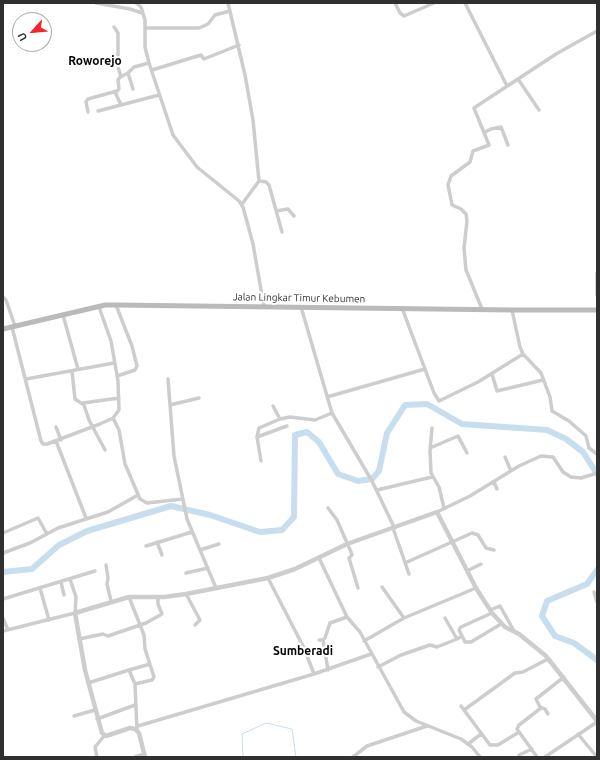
<!DOCTYPE html>
<style>
body{margin:0}
#map{position:relative;width:600px;height:760px;overflow:hidden;background:#fff;font-family:Ubuntu,sans-serif}
canvas{display:block}
.frame{position:absolute;inset:0;border:4px solid #303030;pointer-events:none}
.north{position:absolute;left:12px;top:12px;width:40px;height:40px;box-sizing:border-box;background:#fff;border:1px solid #acacac;border-radius:50%;rotate:243deg;font-size:11px;font-weight:700;line-height:16px;text-align:center;color:#303030}
.north::after{content:'';display:block;margin:auto;width:14px;height:18px;background:#f4242a;clip-path:polygon(50% 0,100% 100%,50% 72%,0 100%)}
</style>
<div id="map">
<canvas width="600" height="760"></canvas>
<div class="frame"></div>
<div class="north">U</div>
</div>
<script>
const ctx = document.querySelector('canvas').getContext('2d');
ctx.lineJoin = 'round';
const poly = rows => new Path2D(rows.map(r => 'M' + r).join(''));
function strokePath(path, color, width, dash) { ctx.strokeStyle = color; ctx.lineWidth = width; ctx.lineCap = dash ? 'butt' : 'round'; ctx.setLineDash(dash || []); ctx.stroke(path); }
function write(font, color, halo, rows, align = 'center') {
  ctx.font = font + ' Ubuntu,sans-serif'; ctx.lineWidth = 4; ctx.setLineDash([]); ctx.textBaseline = 'middle'; ctx.strokeStyle = halo; ctx.fillStyle = color; for (const [text, x, y, turn = 0] of rows) {
    ctx.save(); ctx.translate(x, y); ctx.rotate((+turn || 0) * Math.PI / 180); ctx.textAlign = isNaN(turn) ? turn : align; if (halo) ctx.strokeText(text, 0, 0); ctx.fillText(text, 0, 0); ctx.restore();
  }
}
const stream = poly([
 [243,757,242,734,266,723,292,729,296,757]
]);
const river = poly([
 [597,570,587,584,547,601,542,616,555,636,574,643,597,660],
 [3,572,32,569,59,545,87,531,171,506,210,515,260,532,282,530,294,517,295,435,307,432,319,442,338,474,358,481,372,479,379,471,387,433,405,405,427,404,462,424,547,430,566,439,583,452,597,474]
]);
const minor = poly([
 [96,3,130,9,142,13],
 [136,3,141,7,145,20,145,47,149,63,173,135,197,167,239,201,243,207,253,244,264,307],
 [228,3,245,75,253,120,259,181,242,204],
 [395,3,400,13,404,16,434,3],
 [465,3,507,86],
 [114,27,118,33,118,67,121,77],
 [145,28,199,28,208,24,215,15,230,11],
 [152,70,201,55,204,59,239,45],
 [128,73,133,89],
 [518,79,539,110],
 [115,92,121,105],
 [98,111,159,95],
 [88,112,86,102,88,99,117,91,119,89,118,80,120,77,128,73,134,67,149,63],
 [485,132,491,129,501,127,508,145],
 [259,181,266,182,269,185,282,232],
 [276,211,288,209,294,216],
 [597,273,597,295],
 [3,297,6,300,15,326],
 [116,305,132,346,137,366,135,370,117,376],
 [301,307,332,413,372,481,394,527],
 [402,308,434,393,439,401,478,382,523,354],
 [482,309,466,270,464,248,467,221,466,214,461,209,452,205,448,185,451,176,470,162,473,151,489,145,474,108,556,54,597,31],
 [512,310,520,347,523,354,541,373,550,397,552,411,569,421,586,436,589,448,597,454],
 [63,315,78,369],
 [12,327,41,441,43,444,47,444,100,424,113,418,119,410,118,381,111,341,99,307],
 [72,371,75,399,84,405,89,420,105,450],
 [492,374,497,391,543,380],
 [26,379,114,363],
 [168,379,174,456,187,519,216,588],
 [327,397,425,369],
 [83,403,119,398],
 [170,405,199,398],
 [273,406,280,419],
 [113,418,119,430,125,464,140,499,147,503,183,499],
 [56,427,61,440],
 [432,428,430,451,431,473,439,487,444,508],
 [257,437,287,426],
 [56,441,86,518],
 [430,448,458,436,467,453],
 [505,457,511,471],
 [261,461,257,437,259,428,280,419,290,417,315,420,332,413],
 [494,482,497,489],
 [377,490,432,477],
 [328,508,337,520,351,552,352,555,349,558,358,588],
 [437,512,470,496,519,466,541,456,553,457,563,472,571,477,581,478,597,473],
 [393,528,409,574],
 [3,533,38,518,47,534],
 [157,542,162,555],
 [146,546,192,532],
 [200,550,219,544],
 [3,553,30,543,58,528,108,512,138,495],
 [319,558,347,617,360,632,404,712,416,721,461,739,472,747,480,757],
 [405,563,472,533,478,535,486,548,494,550],
 [106,565,108,578,107,584,111,601],
 [467,571,481,564],
 [186,573,208,568],
 [268,578,304,648,314,674],
 [61,582,64,595],
 [382,587,404,618],
 [40,588,49,620],
 [594,592,597,602],
 [186,594,200,620,195,625],
 [129,597,144,635,145,649,154,677,152,680,135,684,137,730],
 [3,599,95,571],
 [490,610,500,606,514,631],
 [3,618,8,630],
 [3,631,75,613,76,597,70,579],
 [462,636,465,642,471,642,501,624],
 [79,639,103,634,108,636,146,623,162,614,158,604,158,597],
 [457,639,462,636,459,630,461,627,492,613],
 [319,640,323,640,325,638,330,623,347,617],
 [323,640,328,670],
 [364,641,404,618,476,588],
 [378,667,401,655,430,645,437,647,457,639,445,618],
 [88,683,129,670],
 [135,684,129,670,150,664],
 [461,706,490,745,498,745,519,732],
 [464,710,515,673,523,672,548,659],
 [548,714,545,709,540,707,536,699,564,677],
 [74,716,95,710],
 [97,719,135,705],
 [138,726,314,674,371,654],
 [578,734,597,757],
 [468,744,481,734],
 [519,755,532,749],
 [97,757,95,747,104,736],
 [135,757,144,754],
 [353,757,367,746,427,726],
 [537,757,517,729,519,725,541,708],
 [545,757,597,722]
]);
const tertiary = poly([
 [145,757,139,733,135,729,130,728,106,736,102,733,85,670,75,613,129,597,164,597,186,594,268,578,295,569,347,544,437,512,476,588,492,613,505,627,519,634,546,656,597,721]
]);
const secondary = poly([
 [3,329,105,305,116,305,512,310,597,310]
]);
const streetNames = [
 ["Jalan Lingkar Timur Kebumen",299,298,1]
];
const quarterNames = [
 ["Roworejo",95,61],
 ["Sumberadi",303,651]
];
strokePath(stream, '#c7deef', 1);
strokePath(river, '#c7deef', 6);
strokePath(minor, '#cdcdcd', 3.5);
strokePath(tertiary, '#cdcdcd', 4.5);
strokePath(secondary, '#bababa', 5);
write('10px', '#303030', '#fff', streetNames);
write('bold 12px', '#000', '#fff', quarterNames);
</script>
